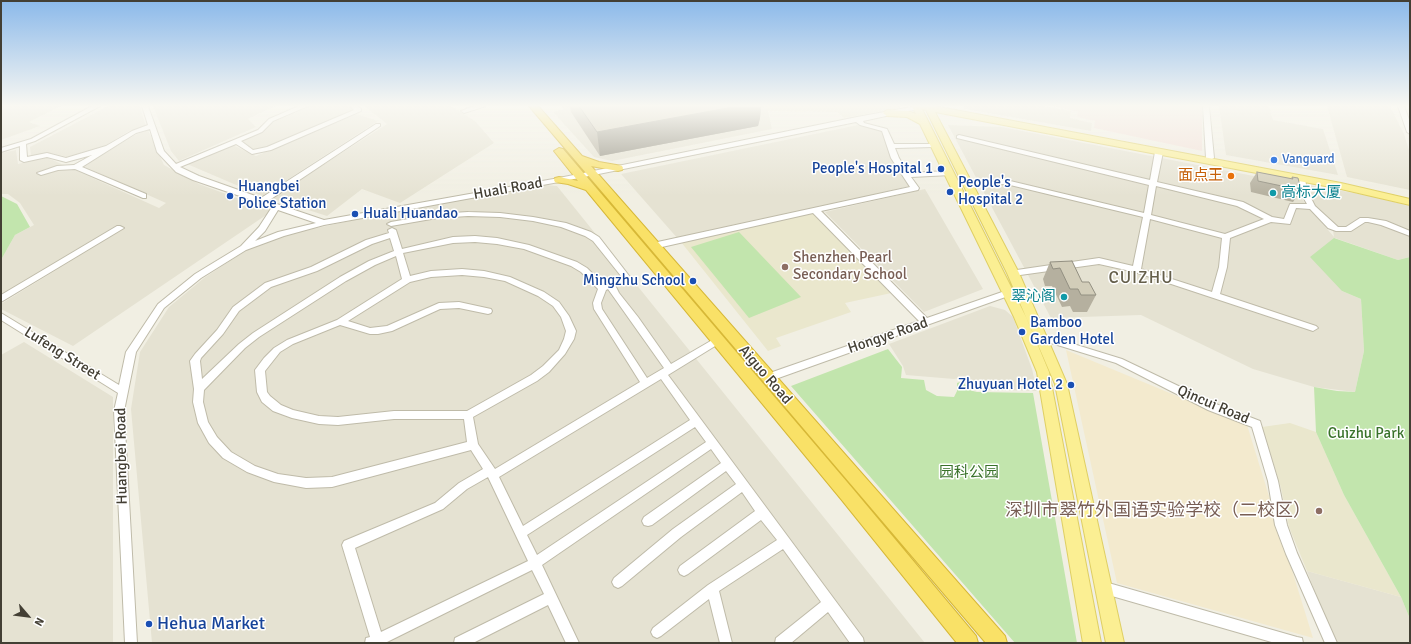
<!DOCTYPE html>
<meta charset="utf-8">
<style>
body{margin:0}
#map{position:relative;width:1411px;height:644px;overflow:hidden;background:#f1efe3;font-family:Signika,sans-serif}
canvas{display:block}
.frame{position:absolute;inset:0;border:2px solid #433f34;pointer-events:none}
.north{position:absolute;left:8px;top:596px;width:40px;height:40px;-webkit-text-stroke:3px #fff;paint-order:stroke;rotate:118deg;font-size:11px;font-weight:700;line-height:16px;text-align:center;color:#433f34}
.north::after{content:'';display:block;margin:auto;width:14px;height:18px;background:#433f34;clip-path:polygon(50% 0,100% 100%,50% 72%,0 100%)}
</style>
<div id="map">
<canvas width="1411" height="644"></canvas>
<div class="frame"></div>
<div class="north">N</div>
</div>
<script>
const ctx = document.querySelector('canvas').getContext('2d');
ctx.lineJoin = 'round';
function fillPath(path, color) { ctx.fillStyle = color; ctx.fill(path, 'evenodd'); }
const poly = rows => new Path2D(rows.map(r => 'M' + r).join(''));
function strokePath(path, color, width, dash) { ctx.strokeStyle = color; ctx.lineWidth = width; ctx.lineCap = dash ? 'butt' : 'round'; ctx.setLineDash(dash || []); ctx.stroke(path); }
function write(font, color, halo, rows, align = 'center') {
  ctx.font = font + ' Signika,"Noto Sans SC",sans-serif'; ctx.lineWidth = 3; ctx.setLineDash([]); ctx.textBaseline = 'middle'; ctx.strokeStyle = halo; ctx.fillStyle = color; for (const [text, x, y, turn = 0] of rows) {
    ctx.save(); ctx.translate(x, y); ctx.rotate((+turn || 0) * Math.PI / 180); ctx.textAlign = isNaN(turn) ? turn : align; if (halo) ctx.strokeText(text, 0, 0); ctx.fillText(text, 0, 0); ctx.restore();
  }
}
const residential = poly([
 [1,106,61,106,29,122,40,126,1,140],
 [108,106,140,106,146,127,129,131,103,147,67,157,51,153,31,156,30,147],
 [153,106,275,106,248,119,256,127,179,161,171,151],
 [311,106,351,106,357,110,257,153,236,138],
 [364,106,451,106,475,121,494,143,400,203,362,189,327,216,271,198,387,124],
 [562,106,767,106,772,129,612,161,594,157,553,112,563,109],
 [964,106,1044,106,1071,111,1070,118,1092,123,1091,131,965,109],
 [1219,106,1269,106,1273,120,1323,129,1338,175,1226,155],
 [1327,106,1390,106,1404,134,1410,153,1410,190,1347,177],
 [357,114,378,121,262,196,187,164,233,145,256,156],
 [858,125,882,131,910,186,679,240,621,174],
 [948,125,1002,127,1295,184,1294,190,1334,237,1332,224,1316,207,1308,185,1366,195,1410,206,1410,257,1398,260,1335,238,1342,291,1361,299,1364,351,1355,392,1314,387,1253,369,1141,315,1051,318],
 [148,130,164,165,199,184,272,211,73,346,1,309,1,304,74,259,1,303,1,260,15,235,34,225,20,203,8,194,1,194,1,153,16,150,18,164,46,157,159,208,166,203,83,166,135,135],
 [546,185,557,186,925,643,152,643,131,409,140,352,169,307,204,278,245,251,281,236,390,212],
 [925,189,983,289,924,312,825,212],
 [990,306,1005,310,1013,317,1032,369,1037,391,977,389,972,387,966,377,954,379,906,375,903,366,889,344],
 [24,342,113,397,113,643,1,643,1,355],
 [1307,571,1401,597,1410,619,1410,643,1334,643]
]);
const commercial = poly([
 [1066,350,1247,425,1313,638,1117,583]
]);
const education = poly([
 [767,106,899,106,900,108,844,118,837,112,767,111],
 [811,212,896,292,845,303,851,312,776,338,781,346,768,351,681,242],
 [1290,423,1316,432,1344,495,1401,597,1307,571,1289,527,1281,488,1262,427]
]);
const medical = poly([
 [1053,106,1202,106,1202,151,1094,128,1095,121,1077,117,1078,112]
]);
const green = poly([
 [1,196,17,204,30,227,15,235,1,260],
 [739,232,801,297,749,318,691,247],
 [1334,238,1398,260,1410,257,1410,619,1401,597,1344,495,1316,432,1314,387,1337,391,1355,392,1364,351,1361,299,1342,291,1310,257],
 [888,349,902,367,901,378,924,380,926,390,937,396,954,397,957,391,957,383,963,381,969,390,977,392,1033,393,1077,643,1015,643,791,386]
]);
const minor = poly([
 [92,106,100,106,35,141,26,144,27,157,47,153,66,158,106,146,132,131,148,125,142,106,148,106,164,151,176,164,258,130,269,119,299,106,308,106,273,121,262,132,241,141,253,150,267,147,354,110,350,106,358,106,361,109,361,111,271,150,252,154,236,144,180,167,199,176,261,198,376,124,380,124,380,126,268,201,324,220,559,178,857,117,917,106,919,108,918,109,863,121,864,123,887,129,894,144,937,144,937,146,935,147,895,148,899,158,908,173,948,171,952,173,951,175,911,177,919,188,918,190,821,211,927,318,1005,291,1008,290,1012,293,1011,295,770,381,764,381,762,378,764,375,919,321,813,213,653,249,649,246,653,243,910,187,891,158,882,131,860,125,856,122,559,182,324,225,284,236,246,250,201,278,164,308,136,352,124,411,137,643,125,643,114,411,118,393,1,320,1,313,119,385,126,352,158,304,195,274,241,246,259,227,272,207,193,180,176,172,157,152,150,129,136,133,82,167,146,194,146,198,143,198,75,169,58,170,41,175,37,173,57,166,74,165,92,155,66,162,47,157,24,162,20,160,20,146,1,152,1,148,31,139,92,106],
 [278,210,316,223,278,232,255,241,265,231,278,210],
 [474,106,486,106,464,113,461,111,474,106],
 [1203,106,1209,106,1214,158,1210,160,1206,158,1203,106],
 [1398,106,1404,106,1410,122,1410,134,1407,132,1398,106],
 [959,135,1150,180,1155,152,1159,150,1163,152,1157,182,1243,202,1272,217,1284,219,1290,204,1307,204,1299,190,1297,179,1301,177,1305,179,1307,190,1315,206,1338,227,1346,227,1360,218,1368,218,1386,221,1410,231,1410,236,1381,225,1368,222,1365,222,1351,231,1336,231,1328,228,1310,209,1296,208,1290,224,1271,222,1230,238,1227,267,1220,294,1316,326,1318,328,1313,331,1135,272,1099,264,1013,276,1009,273,1010,271,1099,258,1133,266,1143,217,1006,184,982,185,979,185,979,181,1006,180,1144,213,1149,185,957,138,957,136,959,135],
 [1156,186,1237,206,1264,219,1225,234,1151,215,1156,186],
 [1150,219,1222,238,1219,267,1212,292,1141,269,1150,219],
 [468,212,500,213,533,217,566,223,591,232,599,237,630,277,629,279,615,285,619,293,638,317,671,364,714,339,720,339,722,341,720,343,668,375,863,638,864,643,850,643,828,612,791,643,775,643,776,638,821,602,783,549,719,591,732,643,720,643,709,599,661,636,657,638,653,636,651,632,653,628,708,585,777,540,761,520,688,574,684,576,680,574,678,570,680,566,755,511,742,492,681,537,622,586,618,588,614,586,612,582,614,578,673,529,736,484,726,471,652,525,648,526,644,525,642,521,644,517,721,463,711,449,542,565,579,643,566,643,548,605,473,643,454,643,455,638,544,594,532,570,385,643,365,643,366,638,370,637,342,545,344,541,435,503,459,483,483,469,471,450,332,487,306,488,274,482,247,472,223,458,209,443,198,423,193,402,194,389,190,361,195,354,217,330,233,307,265,283,311,267,366,240,389,233,388,230,392,228,396,230,402,249,453,237,475,236,497,238,529,245,577,262,587,268,603,284,621,276,593,241,585,236,561,227,533,221,500,217,468,216,437,218,391,226,387,224,391,222,437,214,468,212],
 [390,238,394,251,369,261,340,277,253,333,239,344,202,379,200,361,201,358,223,334,239,311,271,287,317,271,372,244,390,238],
 [475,242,497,244,524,249,571,266,581,272,598,289,593,303,594,309,640,382,495,469,478,444,473,417,537,381,549,372,565,354,574,339,576,331,569,316,559,302,544,292,510,277,484,271,462,269,431,271,410,276,403,253,453,243,475,242],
 [396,256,402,279,337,320,287,340,274,348,264,358,255,370,257,392,262,402,273,411,292,418,319,424,338,425,394,419,464,419,467,442,332,477,306,478,278,474,255,466,231,452,217,437,208,422,203,402,204,390,245,348,259,337,346,281,375,265,396,256],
 [462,275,484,277,505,281,538,296,553,306,561,317,566,331,564,339,559,350,543,366,531,375,467,411,394,411,338,417,319,416,293,410,281,405,270,396,267,392,265,371,280,352,293,344,340,325,370,334,378,334,392,331,440,309,459,308,488,314,491,313,492,311,491,309,459,302,439,303,387,326,370,328,348,321,410,282,431,277,462,275],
 [608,289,664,368,647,378,602,309,601,303,606,290,608,289],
 [661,379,690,420,523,526,499,477,661,379],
 [695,427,706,442,537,555,527,535,695,427],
 [488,477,528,561,381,632,355,548,443,509,467,489,488,477],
 [117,226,120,226,124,228,1,302,1,295,117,226],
 [1041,334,1122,359,1216,404,1260,421,1278,481,1287,525,1297,553,1337,643,1325,643,1286,554,1275,525,1268,481,1252,427,1208,410,1116,363,1038,339,1036,337,1041,334],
 [1105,582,1297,637,1302,638,1303,643,1275,643,1105,594,1101,592,1099,588,1101,584,1105,582]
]);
const major = poly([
 [912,106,934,106,1341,183,1410,199,1410,205,1341,189,935,112,1019,273,1067,384,1124,643,1106,643,1055,384,1007,273,926,110,922,109,1026,317,1049,372,1101,643,1083,643,1037,372,1014,317,920,124,907,117,887,116,883,113,887,110,908,111,916,114,912,106]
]);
const highway = poly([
 [529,106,538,106,582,156,599,162,622,166,623,168,622,170,618,171,591,166,1005,636,1007,643,986,643,529,106],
 [559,148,563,149,853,489,976,636,978,643,957,643,841,499,586,190,568,184,555,182,554,180,555,178,559,177,578,181,554,151,559,148]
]);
const wall = poly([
 [570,106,761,106,760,118,758,126,600,156,571,112],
 [1257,172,1291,179,1292,177,1301,190,1293,202,1251,192,1250,183],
 [1050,262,1082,282,1096,295,1087,312,1073,312,1070,306,1062,307,1052,286,1045,286,1043,279]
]);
const shadedWall = poly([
 [738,106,761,106,760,118,758,126,600,156,597,132]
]);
const building = poly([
 [579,106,738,106,597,132,579,106],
 [1257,172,1293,179,1292,177,1298,178,1301,190,1258,181,1257,172],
 [1072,261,1082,282,1089,282,1096,295,1081,295,1078,289,1070,289,1060,268,1053,269,1050,262,1072,261]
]);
const markers = [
 [1274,160,4,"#3f7fe0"],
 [941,169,4,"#1a4fb4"],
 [1231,176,4,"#e8710a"],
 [950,192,4,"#1a4fb4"],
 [1273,193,4,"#0f9aa8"],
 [230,196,4,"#1a4fb4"],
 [355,214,4,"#1a4fb4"],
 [785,267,4,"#8d6e63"],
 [693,281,4,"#1a4fb4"],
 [1064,297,4,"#0f9aa8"],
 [1022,332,4,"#1a4fb4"],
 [1071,385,4,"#1a4fb4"],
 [1319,511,4,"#8d6e63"],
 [149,624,4,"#1a4fb4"]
];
const farShopnames = [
 ["Vanguard",1282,160]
];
const transitNames = [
 ["People's Hospital 1",933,169,"right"],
 ["People's",958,183],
 ["Hospital 2",958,200],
 ["Huangbei",238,187],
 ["Police Station",238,204],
 ["Huali Huandao",363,214],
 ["Mingzhu School",685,281,"right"],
 ["Bamboo",1030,323],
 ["Garden Hotel",1030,340],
 ["Zhuyuan Hotel 2",1063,385,"right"]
];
const foodNames = [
 ["面点王",1223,176]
];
const streetNames = [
 ["Huali Road",508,189,-10],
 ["Hongye Road",888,336,-19],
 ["Lufeng Street",62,354,32],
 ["Aiguo Road",765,375,49],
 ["Qincui Road",1213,405,23],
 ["Huangbei Road",122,456,-91]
];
const cultureNames = [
 ["高标大厦",1281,193],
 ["翠沁阁",1056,297,"right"]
];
const educationNames = [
 ["Shenzhen Pearl",793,258],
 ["Secondary School",793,275]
];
const parkNames = [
 ["Cuizhu Park",1366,434],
 ["园科公园",969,473]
];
const quarterNames = [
 ["CUIZHU",1141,279]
];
const nearEducationnames = [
 ["深圳市翠竹外国语实验学校（二校区）",1311,511]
];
const nearTransitnames = [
 ["Hehua Market",157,624]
];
fillPath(residential, '#e5e2d2');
fillPath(commercial, '#f3eace');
fillPath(education, '#eae7cd');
fillPath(medical, '#f2dfd7');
fillPath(green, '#c2e5ad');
strokePath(minor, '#bfbba9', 2);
strokePath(major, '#dfcf64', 2);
strokePath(highway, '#d7b837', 2);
fillPath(minor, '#fff');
fillPath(major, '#fbef93');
fillPath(highway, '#f9e167');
fillPath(wall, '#b5b09f');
fillPath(shadedWall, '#939082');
fillPath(building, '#d2cdb9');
strokePath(building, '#939082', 1);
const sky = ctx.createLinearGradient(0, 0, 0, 196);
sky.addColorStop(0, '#8bb9ea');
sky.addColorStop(0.54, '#f9f8f2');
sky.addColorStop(1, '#f9f8f200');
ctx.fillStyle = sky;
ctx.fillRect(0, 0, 1411, 196);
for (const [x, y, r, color] of markers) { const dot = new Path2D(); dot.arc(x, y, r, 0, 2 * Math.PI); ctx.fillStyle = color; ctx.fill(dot); strokePath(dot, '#fff', 1.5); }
write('13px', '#366cbe', '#fff', farShopnames, 'left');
write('15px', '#164399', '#fff', transitNames, 'left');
write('15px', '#c56008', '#fff', foodNames, 'right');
write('15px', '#433f34', '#fff', streetNames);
write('15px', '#0d838f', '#fff', cultureNames, 'left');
write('15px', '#785e54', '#fff', educationNames, 'left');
write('15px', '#39722a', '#fff', parkNames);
ctx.letterSpacing = '1px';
write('17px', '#655f4b', '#fff', quarterNames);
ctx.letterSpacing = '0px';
write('18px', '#785e54', '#fff', nearEducationnames, 'right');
write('18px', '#164399', '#fff', nearTransitnames, 'left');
</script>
